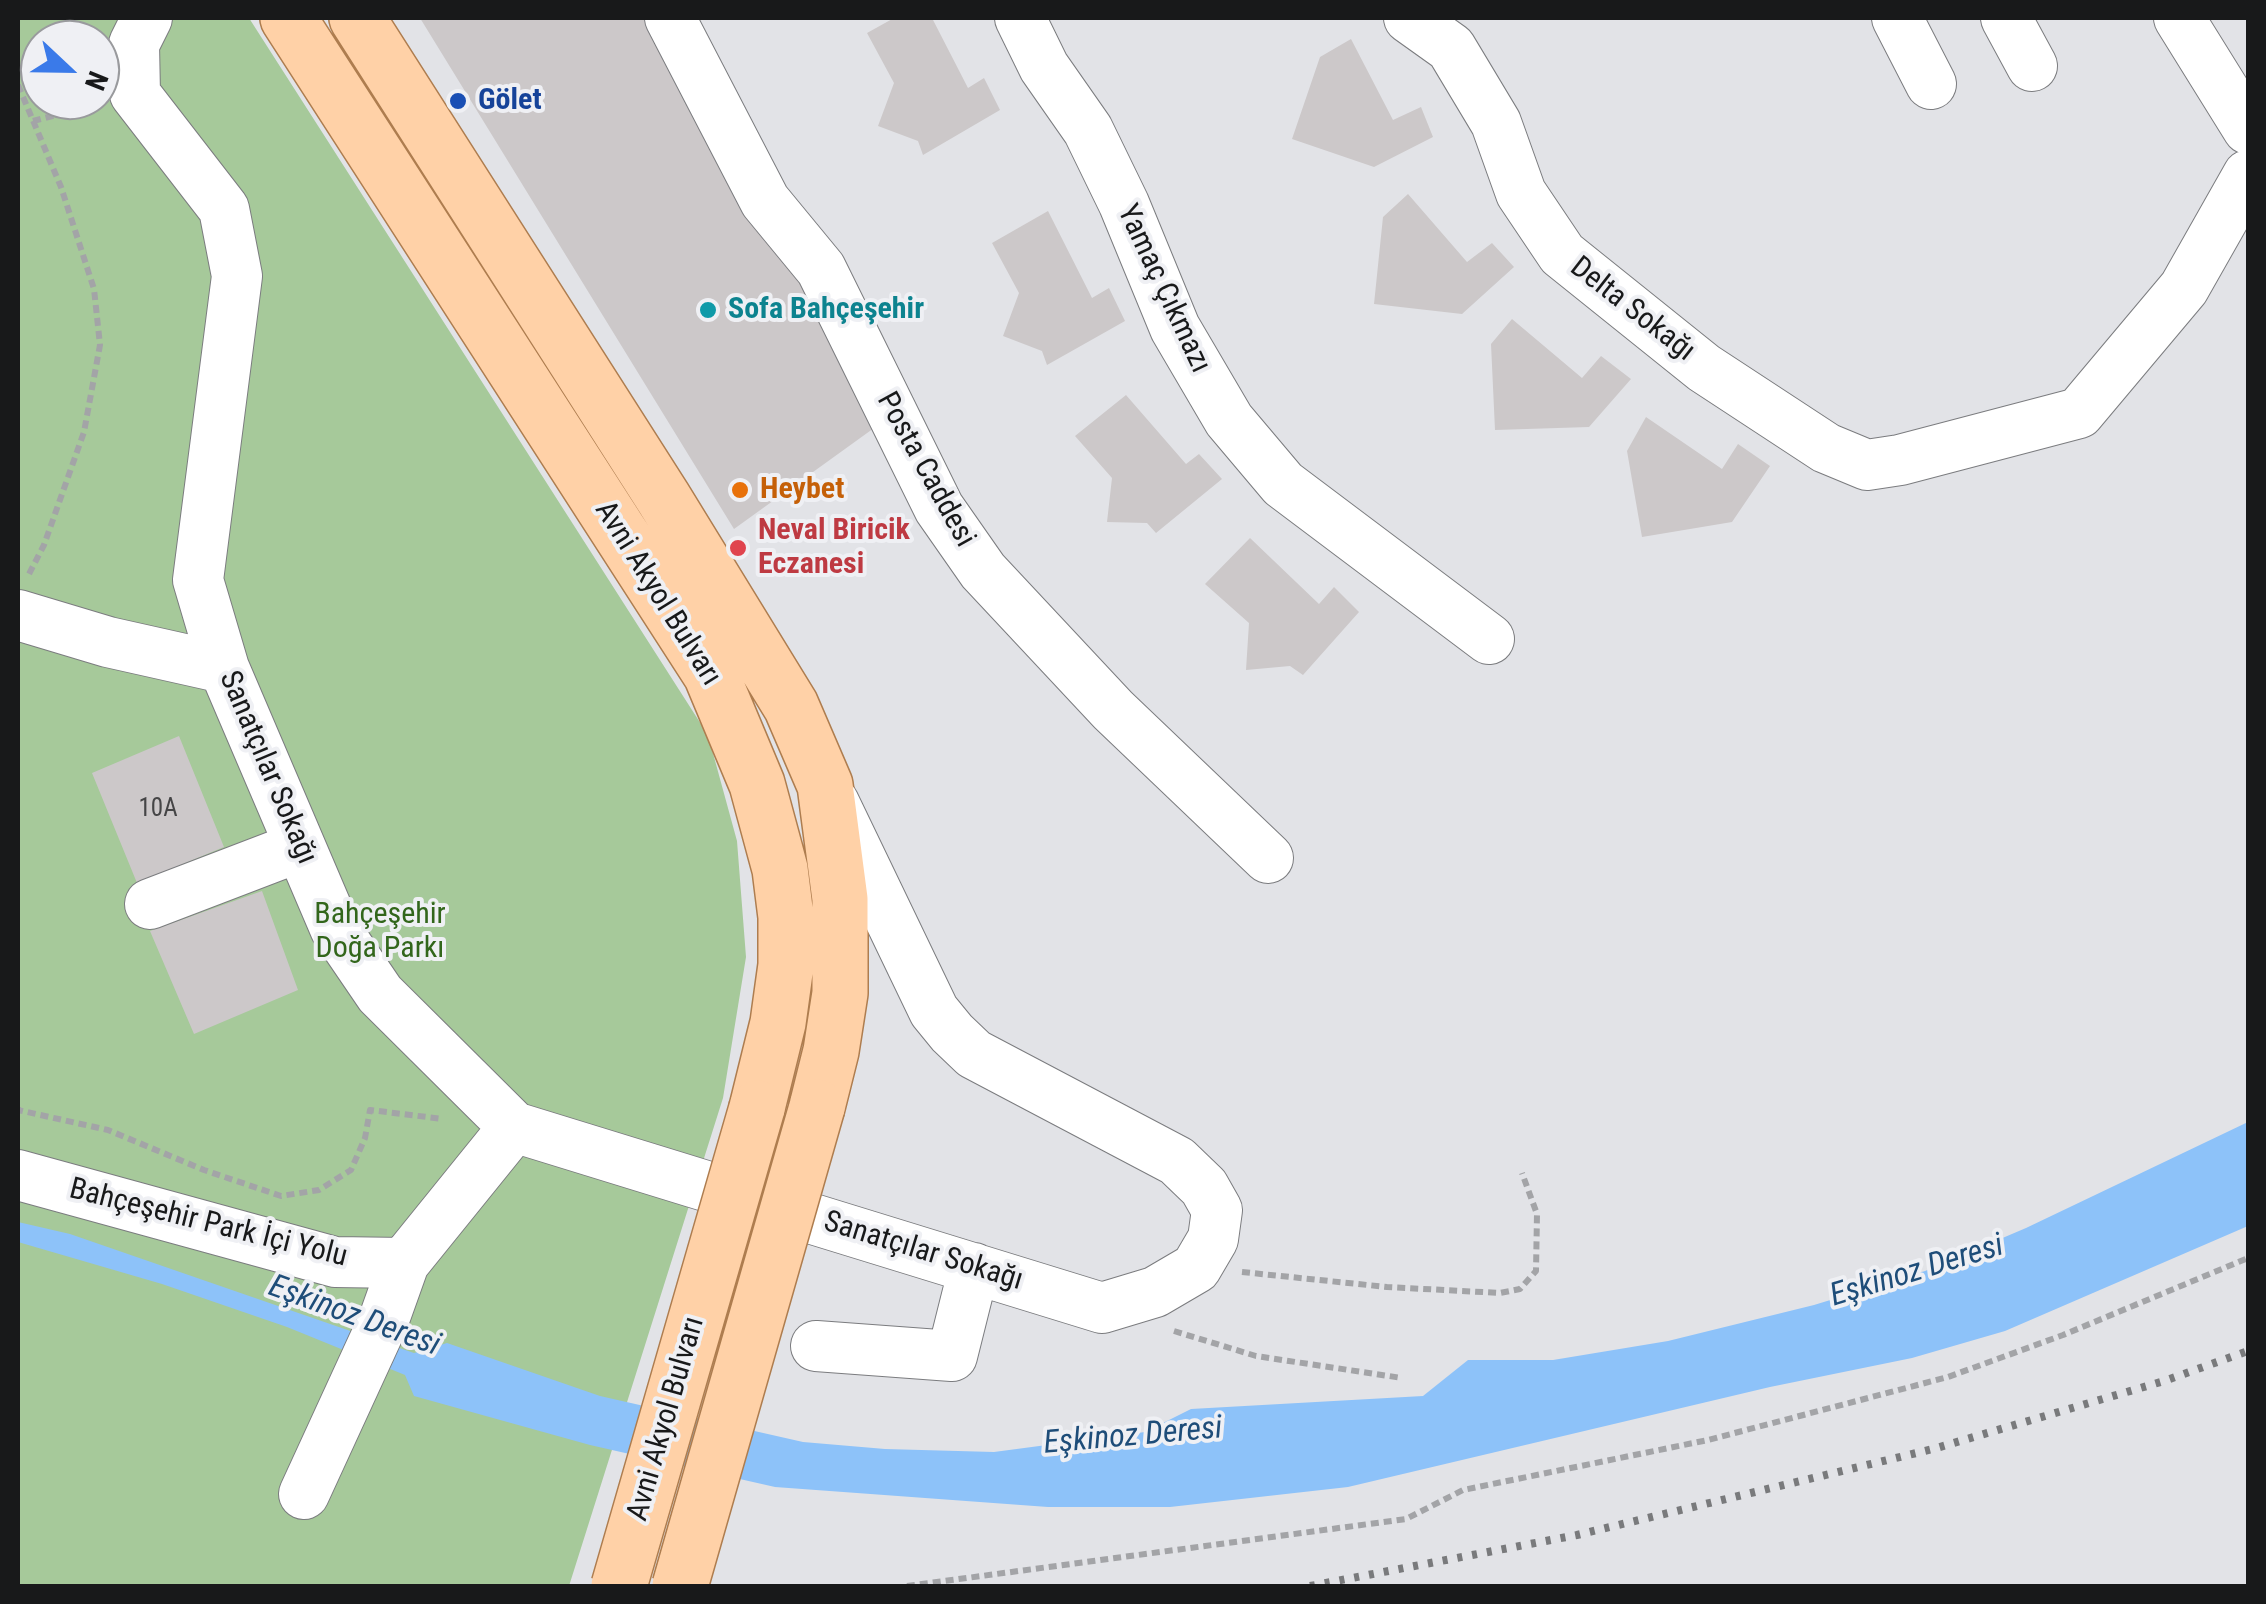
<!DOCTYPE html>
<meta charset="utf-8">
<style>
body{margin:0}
#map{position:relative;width:2266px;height:1604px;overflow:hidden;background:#e2e3e7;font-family:"Roboto Condensed",sans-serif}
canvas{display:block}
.frame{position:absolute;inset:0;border:20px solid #18191a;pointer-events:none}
.north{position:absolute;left:20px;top:20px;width:100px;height:100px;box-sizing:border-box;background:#eff0f4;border:2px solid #999a9d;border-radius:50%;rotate:112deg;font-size:28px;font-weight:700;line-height:40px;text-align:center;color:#18191a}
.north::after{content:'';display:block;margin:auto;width:35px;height:45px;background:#3a7ae9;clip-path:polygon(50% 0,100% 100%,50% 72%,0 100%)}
</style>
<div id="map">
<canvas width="2266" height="1604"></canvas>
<div class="frame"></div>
<div class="north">N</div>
</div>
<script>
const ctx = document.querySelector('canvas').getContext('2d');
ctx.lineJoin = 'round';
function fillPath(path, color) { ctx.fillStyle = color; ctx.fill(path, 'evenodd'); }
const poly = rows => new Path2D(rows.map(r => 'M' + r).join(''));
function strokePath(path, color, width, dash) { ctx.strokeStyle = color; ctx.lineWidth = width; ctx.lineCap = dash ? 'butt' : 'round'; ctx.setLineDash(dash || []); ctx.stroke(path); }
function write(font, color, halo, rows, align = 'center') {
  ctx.font = font + ' "Roboto Condensed",sans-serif'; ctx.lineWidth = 8; ctx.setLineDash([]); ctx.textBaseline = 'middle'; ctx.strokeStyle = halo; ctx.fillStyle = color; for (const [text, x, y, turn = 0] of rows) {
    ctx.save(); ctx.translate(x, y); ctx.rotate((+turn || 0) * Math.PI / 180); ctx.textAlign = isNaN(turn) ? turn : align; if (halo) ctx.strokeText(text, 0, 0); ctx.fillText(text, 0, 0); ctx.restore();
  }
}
const green = poly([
 [18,18,249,18,708,735,737,841,746,957,723,1098,569,1586,18,1586],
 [40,40,100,40,100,100,40,100]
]);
const water = poly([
 [2248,1122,2248,1226,2005,1331,1912,1358,1770,1387,1348,1487,1170,1507,1048,1507,775,1487,590,1445,414,1396,405,1375,287,1327,162,1284,18,1242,18,1222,70,1234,414,1353,447,1343,600,1396,803,1442,885,1449,994,1452,1145,1432,1191,1409,1423,1396,1468,1360,1553,1360,1668,1341,1814,1305,1925,1271,2026,1228]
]);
const building = poly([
 [420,18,657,18,881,423,734,529],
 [894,18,932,18,968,88,984,78,1000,110,923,155,918,141,878,126,894,83,867,33],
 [1351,39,1393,120,1421,107,1433,137,1374,167,1292,139,1320,57],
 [1408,194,1467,262,1492,243,1514,267,1462,314,1374,304,1383,217],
 [1048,211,1092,298,1109,288,1125,321,1047,365,1042,351,1003,336,1019,293,992,243],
 [1512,319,1582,378,1601,356,1631,379,1589,427,1495,430,1491,344],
 [1126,395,1186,464,1199,454,1222,479,1156,533,1147,523,1107,522,1112,478,1075,436],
 [1646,417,1722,469,1738,444,1770,466,1732,522,1642,537,1627,451],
 [1250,538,1319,604,1334,587,1359,612,1303,675,1290,666,1246,670,1249,623,1205,584],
 [179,736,224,847,137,883,92,773],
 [262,891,298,990,194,1034,150,931]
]);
const path = poly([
 [18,85,61,187,94,289,100,345,84,432,44,545,29,574],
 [33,121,95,105],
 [18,1107,18,1110,108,1130,204,1170,281,1196,319,1190,351,1170,365,1138,370,1110,443,1119],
 [1242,1272,1387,1287,1500,1293,1520,1289,1536,1271,1537,1214,1522,1173],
 [1174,1331,1256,1356,1402,1378],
 [907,1586,1406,1519,1463,1490,1708,1440,1948,1377,2063,1335,2248,1258]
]);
const minor = poly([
 [147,18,134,44,135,94,224,209,237,276,198,580,224,668,335,928,380,994,514,1127,1102,1308,1155,1292,1196,1268,1213,1239,1217,1210,1204,1187,1177,1161,974,1054,952,1033,934,1011,834,803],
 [670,18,765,201,821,269,939,508,983,571,1113,710,1268,858],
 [1020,18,1044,67,1088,130,1124,204,1175,328,1229,420,1283,484,1489,639],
 [1409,18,1451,48,1496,123,1521,193,1562,254,1704,368,1826,448,1867,465,1900,460,2079,413,2184,288,2248,175],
 [1897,18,1931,84],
 [2006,18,2032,66],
 [2179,18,2248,129],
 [18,615,108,642,224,668],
 [150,904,299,847],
 [18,1175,335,1262,404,1263,514,1127],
 [816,1346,952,1356,974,1268],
 [304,1494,383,1322,404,1263]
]);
const major = poly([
 [288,18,711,674,757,784,780,869,786,917,786,965,778,1023,757,1108],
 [357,18,664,499,791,706,825,785,840,899,840,993,831,1051,817,1107]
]);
const rail = poly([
 [1310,1586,1577,1535,1933,1449,2164,1381,2248,1351]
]);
const majorBridge = poly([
 [619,1586,757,1108],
 [680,1586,817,1107]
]);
const markers = [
 [458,101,10,"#1a4fb4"],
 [708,310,10,"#0f9aa8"],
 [740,490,10,"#e8710a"],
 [738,548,10,"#e0444e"]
];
const numberNames = [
 ["10A",158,810]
];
const transitNames = [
 ["Gölet",478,101]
];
const streetNames = [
 ["Yamaç Çıkmazı",1163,289,65],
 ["Delta Sokağı",1632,310,38],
 ["Posta Caddesi",925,470,61],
 ["Avni Akyol Bulvarı",657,594,58],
 ["Sanatçılar Sokağı",267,768,67],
 ["Bahçeşehir Park İçi Yolu",208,1224,14],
 ["Sanatçılar Sokağı",923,1252,17],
 ["Avni Akyol Bulvarı",667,1419,-74]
];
const cultureNames = [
 ["Sofa Bahçeşehir",728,310]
];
const foodNames = [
 ["Heybet",760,490]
];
const healthNames = [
 ["Neval Biricik",758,531],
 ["Eczanesi",758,565]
];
const parkNames = [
 ["Bahçeşehir",380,915],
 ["Doğa Parkı",380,949]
];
const waterNames = [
 ["Eşkinoz Deresi",1917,1272,-17],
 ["Eşkinoz Deresi",354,1317,20],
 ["Eşkinoz Deresi",1133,1437,-5]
];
fillPath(green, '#a6c99a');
fillPath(water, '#8dc2f9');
fillPath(building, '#ccc8c9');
strokePath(minor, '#7b7c7f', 52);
strokePath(major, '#ae7d4f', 58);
strokePath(path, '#a3a4a7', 6, [8, 5]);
strokePath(minor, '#fff', 50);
strokePath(major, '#ffd1a7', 55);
strokePath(rail, '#797a7c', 8, [5, 10]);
strokePath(majorBridge, '#ae7d4f', 58, []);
strokePath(majorBridge, '#ffd1a7', 55);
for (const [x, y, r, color] of markers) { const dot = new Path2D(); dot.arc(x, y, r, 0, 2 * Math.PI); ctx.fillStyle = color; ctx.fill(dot); strokePath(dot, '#eff0f4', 4); }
write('25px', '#454546', null, numberNames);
write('bold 30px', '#164399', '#eff0f4', transitNames, 'left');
write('30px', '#18191a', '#eff0f4', streetNames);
write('bold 30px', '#0d838f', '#eff0f4', cultureNames, 'left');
write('bold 30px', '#c56008', '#eff0f4', foodNames, 'left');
write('bold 30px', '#be3a42', '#eff0f4', healthNames, 'left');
write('30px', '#32661b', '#eff0f4', parkNames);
write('italic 32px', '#1e4d79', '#eff0f4', waterNames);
</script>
